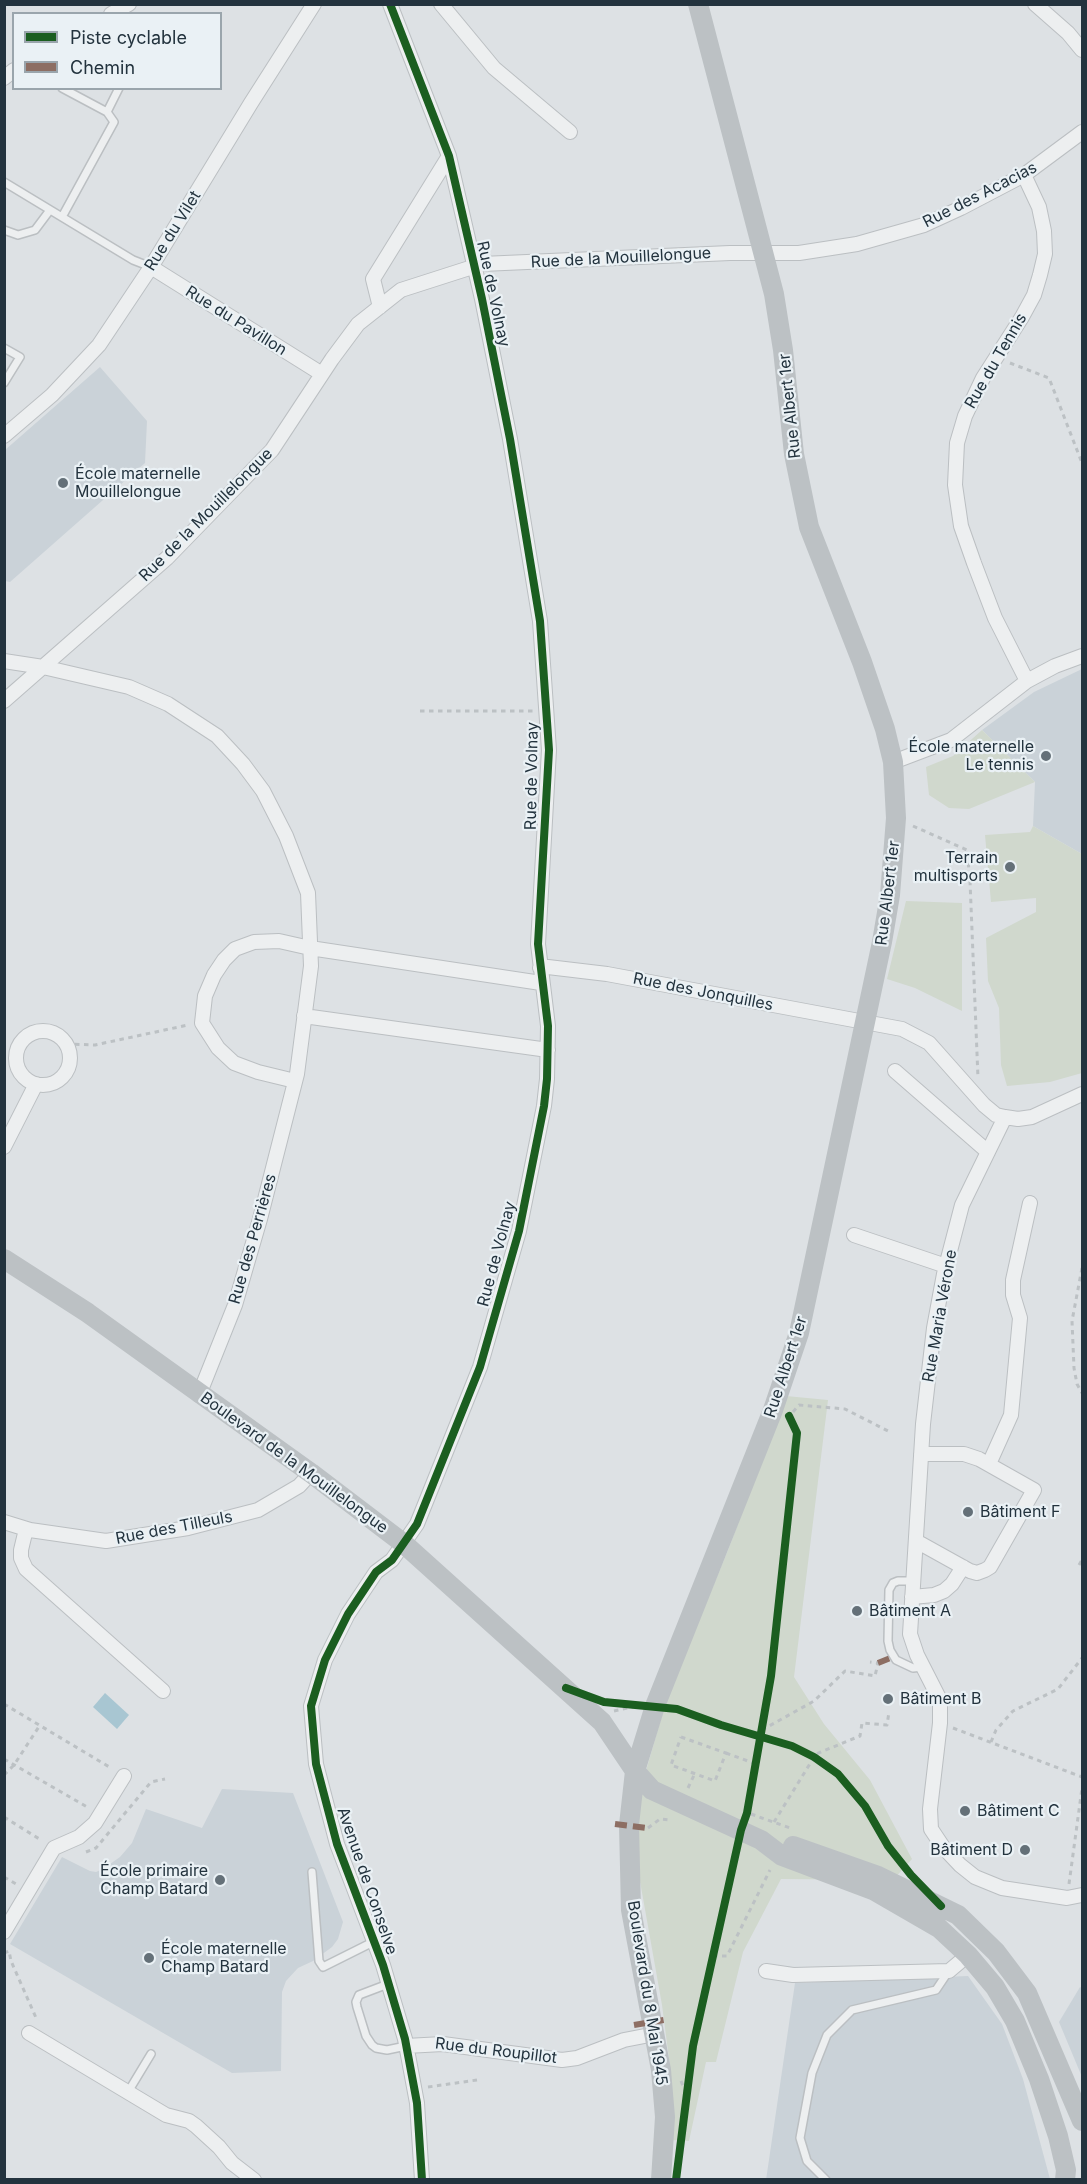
<!DOCTYPE html>
<meta charset="utf-8">
<style>
body{margin:0}
#map{position:relative;width:1087px;height:2184px;overflow:hidden;background:#dde1e4;font-family:Inter,sans-serif}
canvas{display:block}
.frame{position:absolute;inset:0;border:6px solid #23333e;pointer-events:none}
.legend{position:absolute;left:12px;top:12px;width:210px;height:78px;box-sizing:border-box;background:#eaf1f5;border:2px solid #9aa5ac;margin:0;padding:8px 10px;list-style:none;font-size:18px;color:#23333e}
.legend li{display:flex;align-items:center;gap:12px;height:30px}
.legend b{width:30px;border:2px solid #9aa5ac}
</style>
<div id="map">
<canvas width="1087" height="2184"></canvas>
<div class="frame"></div>
<ul class="legend">
<li><b style="height:8px;background:#1b5e20"></b>Piste cyclable</li>
<li><b style="height:8px;background:#8d6e63"></b>Chemin</li>
</ul>
</div>
<script>
const ctx = document.querySelector('canvas').getContext('2d');
ctx.lineJoin = 'round';
function fillPath(path, color) { ctx.fillStyle = color; ctx.fill(path, 'evenodd'); }
const poly = rows => new Path2D(rows.map(r => 'M' + r).join(''));
function strokePath(path, color, width, dash) { ctx.strokeStyle = color; ctx.lineWidth = width; ctx.lineCap = dash ? 'butt' : 'round'; ctx.setLineDash(dash || []); ctx.stroke(path); }
function write(font, color, halo, rows, align = 'center') {
  ctx.font = font + ' Inter,sans-serif'; ctx.lineWidth = 4.5; ctx.setLineDash([]); ctx.textBaseline = 'middle'; ctx.strokeStyle = halo; ctx.fillStyle = color; for (const [text, x, y, turn = 0] of rows) {
    ctx.save(); ctx.translate(x, y); ctx.rotate((+turn || 0) * Math.PI / 180); ctx.textAlign = isNaN(turn) ? turn : align; if (halo) ctx.strokeText(text, 0, 0); ctx.fillText(text, 0, 0); ctx.restore();
  }
}
const built = poly([
 [100,367,147,421,145,463,10,582,5,581,5,450],
 [1082,669,1082,854,1033,826,1035,782,982,730,1034,692],
 [222,1789,293,1793,343,1922,338,1939,332,1947,313,1961,298,1968,286,1981,282,1992,281,2071,232,2073,10,1944,62,1857,90,1871,96,1872,103,1869,120,1857,132,1843,146,1809,202,1828],
 [968,1976,1002,2024,1023,2079,1050,2179,766,2180,795,1983],
 [1080,1987,1082,1988,1082,2077,1059,2022]
]);
const green = poly([
 [982,730,1035,782,969,809,949,808,929,795,926,767,953,756],
 [1033,826,1082,854,1082,1073,1050,1082,1007,1086,1001,1065,999,1008,988,981,986,938,1036,912,1036,898,991,902,985,835,1030,832],
 [906,901,962,903,962,1011,915,988,887,979],
 [786,1396,828,1400,794,1677,824,1724,870,1780,912,1859,893,1880,781,1879,743,1952,716,2062,706,2062,689,2141,671,2140,670,2066,662,2005,638,1870,637,1829,641,1788,667,1698,728,1550]
]);
const water = poly([
 [105,1693,129,1715,117,1729,93,1707]
]);
const path = poly([
 [1010,363,1049,378,1082,463],
 [420,711,533,711],
 [913,826,967,850,970,881,978,1078],
 [66,1044,95,1045,188,1025],
 [1082,1268,1072,1321,1074,1368,1077,1384,1082,1393],
 [793,1412,799,1405,845,1409,890,1432],
 [1079,1565,1082,1560],
 [4,1704,111,1768],
 [614,1711,637,1706],
 [953,1728,1082,1777],
 [762,1730,814,1701,845,1671,875,1676,878,1663,870,1662],
 [681,1737,726,1753,715,1781,671,1765,681,1737],
 [991,1742,996,1730,1013,1711,1058,1689,1082,1658],
 [726,1753,756,1764],
 [4,1759,89,1808],
 [4,1775,14,1765,40,1725],
 [688,1788,695,1773],
 [751,1814,790,1828],
 [4,1817,41,1840],
 [774,1822,816,1754,860,1736,862,1723,887,1725,889,1712],
 [648,1828,660,1819,671,1820],
 [86,1852,96,1848,151,1782,165,1779],
 [4,1877,16,1884],
 [1069,1884,1082,1788],
 [4,1953,9,1951,11,1961,37,2020],
 [713,1956,727,1956,770,1870],
 [681,2081,686,2093],
 [428,2087,477,2080]
]);
const lane = poly([
 [62,88,107,112,114,122,62,217],
 [107,112,119,88],
 [4,182,133,260,151,267],
 [4,230,18,235,35,230,50,210],
 [4,348,20,357,4,383],
 [913,1581,898,1581,893,1583,889,1590,888,1641,890,1650,896,1660,913,1668,923,1667],
 [312,1872,319,1961,323,1967,373,1942],
 [388,1984,359,1995,356,2002,357,2007,366,2036,372,2045,376,2048,387,2050,406,2046],
 [128,2092,151,2054],
 [826,2180,807,2161,800,2138,812,2073,827,2035,852,2010,936,1990,948,1972]
]);
const street = poly([
 [390,4,449,156,482,299,510,439,540,621,549,750,538,944,548,1026,547,1079,544,1106,519,1231,480,1367,417,1524,392,1560,376,1572,348,1614,325,1660,311,1706,316,1764,337,1844,383,1965,405,2039,417,2103,422,2180],
 [441,4,494,68,570,132],
 [1035,4,1068,33,1082,50],
 [111,14,129,4],
 [4,78,14,70],
 [1024,175,1039,207,1044,231,1045,254,1040,275,1034,295,1022,317,983,378,965,416,957,443,955,485,961,526,974,563,995,618,1027,681],
 [151,267,322,374],
 [380,307,373,279,449,156],
 [4,436,52,395,99,345,151,267,251,103,314,4],
 [4,661,43,667,129,687,168,704,217,736,243,764,263,791,286,836,308,893,311,966,297,1074,260,1219,235,1305,199,1395],
 [4,701,167,558,272,450,332,359,358,324,401,290,482,264,730,253,799,253,857,244,924,225,961,208,1024,175,1082,132],
 [893,762,951,740,1027,681,1055,666,1082,656],
 [540,968,548,967,607,974,902,1029,929,1043,984,1105,996,1115,1005,1117,1018,1119,1032,1117,1082,1094],
 [304,1016,548,1050],
 '16 1058a27 27 0 1 1 54 0a27 27 0 1 1-54 0Z',
 [895,1071,988,1152],
 [295,1081,258,1072,234,1063,218,1048,202,1023,205,996,214,975,224,960,235,949,254,942,279,941,310,948,541,983],
 [1005,1117,962,1205,944,1274,934,1328,923,1424,910,1634,917,1655,940,1700,940,1723,930,1809,931,1829,943,1847,960,1865,975,1877,1002,1888,1067,1898,1082,1895],
 [4,1147,36,1084],
 [854,1235,946,1266],
 [989,1464,1011,1415,1020,1318,1013,1295,1013,1280,1030,1203],
 [4,1522,30,1530,106,1541,188,1528,258,1510,299,1486,311,1473],
 [26,1529,21,1550,21,1558,26,1569,163,1691],
 [916,1541,970,1571,977,1573,985,1570,990,1567,1034,1490,979,1459,964,1454,921,1454],
 [912,1597,934,1595,944,1591,952,1584,963,1567],
 [4,1932,54,1848,79,1837,95,1823,124,1776],
 [766,1971,793,1975,949,1971,968,1955],
 [29,2033,166,2115,189,2121,196,2126,219,2147,232,2163,254,2180],
 [406,2046,443,2044,562,2060,577,2058,624,2040,655,2034]
]);
const secondary = poly([
 [4,1259,88,1313,311,1473,403,1543,602,1722,635,1771,652,1790,761,1840,782,1856,875,1891,939,1928,968,1955,995,1987,1015,2021,1039,2079,1058,2136,1066,2170,1065,2180],
 [793,1846,878,1876,958,1915,996,1952,1027,1993,1082,2121],
 [661,2180,665,2117,661,2070,631,1910,629,1825,635,1771,655,1706,773,1410,799,1333,882,942,890,895,896,818,893,762,885,729,862,662,809,527,794,454,783,350,774,294,698,4]
]);
const quiet = poly([
 [878,1663,893,1657],
 [615,1824,647,1828],
 [634,2025,669,2019]
]);
const cycleway = poly([
 [390,4,449,156,482,299,510,439,540,621,549,750,538,944,548,1026,547,1079,544,1106,519,1231,480,1367,417,1524,392,1560,376,1572,348,1614,325,1660,311,1706,316,1764,337,1844,383,1965,405,2039,417,2103,422,2180],
 [566,1688,604,1702,677,1709,721,1725,792,1746,814,1757,838,1774,865,1806,888,1846,911,1875,941,1906],
 [676,2180,693,2046,741,1830,747,1813,771,1676,797,1433,789,1416]
]);
const markers = [
 [63,483,6,"#647078"],
 [1046,756,6,"#647078"],
 [1010,867,6,"#647078"],
 [968,1512,6,"#647078"],
 [857,1611,6,"#647078"],
 [888,1699,6,"#647078"],
 [965,1811,6,"#647078"],
 [1025,1850,6,"#647078"],
 [220,1880,6,"#647078"],
 [149,1958,6,"#647078"]
];
const streetNames = [
 ["Rue des Acacias",980,195,-27],
 ["Rue du Vilet",173,231,-58],
 ["Rue de la Mouillelongue",621,258,-3],
 ["Rue de Volnay",493,294,78],
 ["Rue du Pavillon",236,321,32],
 ["Rue du Tennis",996,361,-60],
 ["Rue Albert 1er",790,406,-96],
 ["Rue de la Mouillelongue",206,515,-45],
 ["Rue de Volnay",532,776,-89],
 ["Rue Albert 1er",888,893,-83],
 ["Rue des Jonquilles",703,992,11],
 ["Rue des Perrières",253,1239,-74],
 ["Rue de Volnay",497,1254,-75],
 ["Rue Maria Vérone",940,1316,-80],
 ["Rue Albert 1er",786,1367,-72],
 ["Boulevard de la Mouillelongue",294,1463,36],
 ["Rue des Tilleuls",174,1528,-11],
 ["Avenue de Conselve",367,1881,71],
 ["Boulevard du 8 Mai 1945",647,1993,81],
 ["Rue du Roupillot",496,2051,7]
];
const poiNames = [
 ["École maternelle",75,474],
 ["Mouillelongue",75,492],
 ["École maternelle",1034,747,"right"],
 ["Le tennis",1034,765,"right"],
 ["Terrain",998,858,"right"],
 ["multisports",998,876,"right"],
 ["Bâtiment F",980,1512],
 ["Bâtiment A",869,1611],
 ["Bâtiment B",900,1699],
 ["Bâtiment C",977,1811],
 ["Bâtiment D",1013,1850,"right"],
 ["École primaire",208,1871,"right"],
 ["Champ Batard",208,1889,"right"],
 ["École maternelle",161,1949],
 ["Champ Batard",161,1967]
];
fillPath(built, '#cad2d8');
fillPath(green, '#d0d8cd');
fillPath(water, '#a8c6d2');
strokePath(lane, '#bbbfc2', 10);
strokePath(street, '#bbbfc2', 16);
strokePath(path, '#bcc1c4', 3, [4.5, 4.5]);
strokePath(lane, '#edeff0', 7);
strokePath(street, '#edeff0', 14);
strokePath(secondary, '#bcc1c4', 20);
strokePath(quiet, '#8d6e63', 6, [12, 6]);
strokePath(cycleway, '#1b5e20', 8);
for (const [x, y, r, color] of markers) { const dot = new Path2D(); dot.arc(x, y, r, 0, 2 * Math.PI); ctx.fillStyle = color; ctx.fill(dot); strokePath(dot, '#eaf1f5', 2); }
write('16px', '#23333e', '#eaf1f5', streetNames);
write('16px', '#23333e', '#eaf1f5', poiNames, 'left');
</script>
